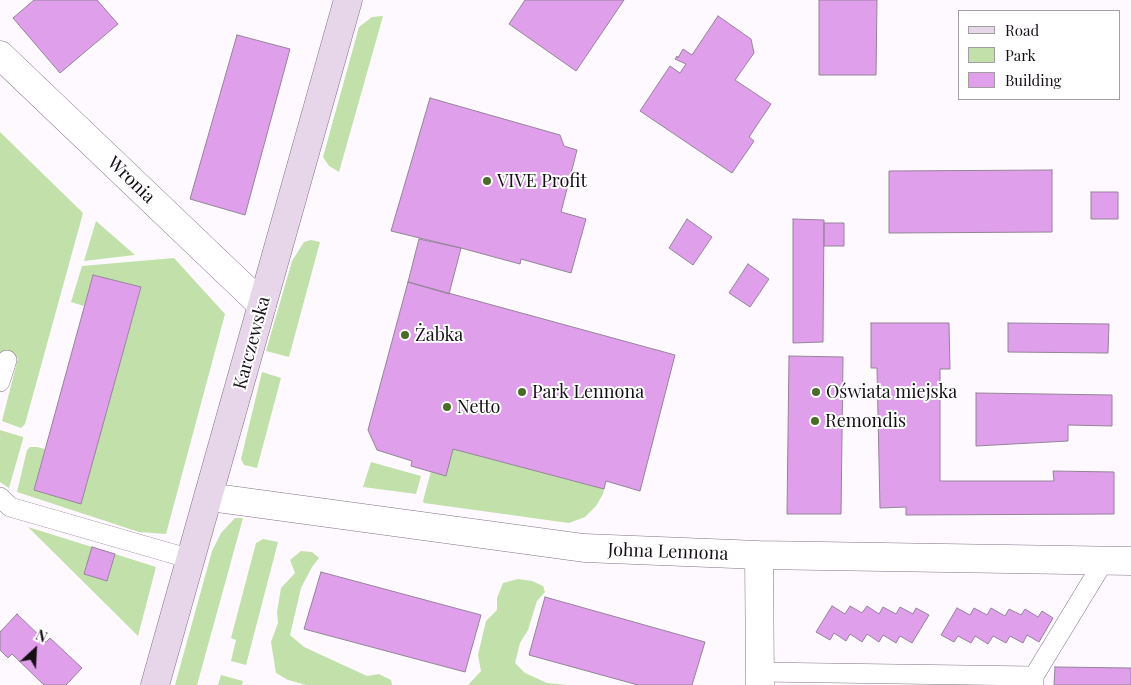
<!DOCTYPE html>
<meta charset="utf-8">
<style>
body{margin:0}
#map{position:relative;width:1131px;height:685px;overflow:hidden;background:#fdf9fe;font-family:"Playfair Display",serif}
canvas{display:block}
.legend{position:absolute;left:958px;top:10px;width:162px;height:90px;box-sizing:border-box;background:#fff;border:1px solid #a19fa2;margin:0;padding:6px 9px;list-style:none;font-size:15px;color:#150f16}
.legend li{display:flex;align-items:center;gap:10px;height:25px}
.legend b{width:25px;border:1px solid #a19fa2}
.north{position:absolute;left:10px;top:625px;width:50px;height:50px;-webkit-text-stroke:4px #fff;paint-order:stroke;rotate:25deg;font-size:14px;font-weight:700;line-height:20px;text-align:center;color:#150f16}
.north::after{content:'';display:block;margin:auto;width:18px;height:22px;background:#150f16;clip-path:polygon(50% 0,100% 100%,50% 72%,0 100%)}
</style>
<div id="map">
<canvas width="1131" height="685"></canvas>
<ul class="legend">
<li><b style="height:6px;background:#e7d6ea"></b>Road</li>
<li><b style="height:14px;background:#c2e0aa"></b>Park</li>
<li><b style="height:14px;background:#df9feb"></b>Building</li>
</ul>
<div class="north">N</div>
</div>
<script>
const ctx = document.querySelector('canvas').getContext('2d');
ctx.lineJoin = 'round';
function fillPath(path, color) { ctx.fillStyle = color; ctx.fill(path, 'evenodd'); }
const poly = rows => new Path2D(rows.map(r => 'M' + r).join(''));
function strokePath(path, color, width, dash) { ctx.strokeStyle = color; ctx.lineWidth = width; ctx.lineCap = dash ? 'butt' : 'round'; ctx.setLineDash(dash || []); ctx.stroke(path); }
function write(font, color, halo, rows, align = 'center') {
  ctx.font = font + ' "Playfair Display",serif'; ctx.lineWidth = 4; ctx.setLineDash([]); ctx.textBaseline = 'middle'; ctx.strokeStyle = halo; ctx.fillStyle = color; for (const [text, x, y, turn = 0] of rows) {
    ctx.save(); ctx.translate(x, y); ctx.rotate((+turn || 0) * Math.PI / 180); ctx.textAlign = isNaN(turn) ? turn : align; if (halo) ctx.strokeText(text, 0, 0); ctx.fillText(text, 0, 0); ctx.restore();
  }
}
const green = poly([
 [383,16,339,172,329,166,323,157,359,27,372,17],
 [0,132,83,213,25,424,21,428,2,421,18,358,0,352],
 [96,221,135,255,84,261],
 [311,240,320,242,289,357,266,351,292,261,304,242],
 [174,258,225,314,166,534,139,532,17,492,27,450,30,447,37,447,45,449,34,490,81,503,141,288,93,275,84,306,71,302,82,266],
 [262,372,281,378,257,468,244,465,241,459],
 [0,430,23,437,23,439,9,488,0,482],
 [453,449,604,489,603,494,596,506,585,517,569,523,424,503,423,501,431,471],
 [371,462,421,476,416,494,363,487],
 [235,518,243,518,197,685,175,685,212,551,221,533],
 [28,527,92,547,84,574,107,581,115,554,156,567,138,636],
 [263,539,278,542,246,665,231,661,236,640,231,638,256,543],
 [301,551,312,552,319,558,312,567,301,588,290,635,304,647,367,676,379,674,391,680,392,685,306,685,288,680,276,673,271,642,278,623,277,612,281,588,295,573,290,560],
 [518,579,532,581,543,586,545,592,537,601,528,630,520,643,515,663,525,673,547,683,568,685,468,685,481,671,478,655,486,621,497,610,497,598,503,583],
 [221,675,243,681,242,685,218,685]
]);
const building = poly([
 [34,0,97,0,118,24,60,73,13,18,34,0],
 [525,0,624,0,576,71,509,24,525,0],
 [819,0,877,0,876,75,819,75,819,0],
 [718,16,751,39,754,53,735,80,771,104,749,137,754,141,732,173,640,111,670,66,680,73,686,64,675,59,677,56,678,58,683,49,692,55,718,16],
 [237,35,290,49,245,215,190,199,237,35],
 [430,98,560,135,564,146,577,150,561,212,586,219,571,273,521,259,520,264,461,248,391,231,430,98],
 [1052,170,1052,232,889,233,889,171,1052,170],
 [1091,192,1118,192,1118,219,1091,219,1091,192],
 [687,219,712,237,693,265,669,248,687,219],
 [793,219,824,220,823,342,793,343,793,219],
 [824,223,844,223,844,246,824,246,824,223],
 [419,239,461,248,449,294,408,282,419,239],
 [748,264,769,279,750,307,729,293,748,264],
 [93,275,141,287,81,504,34,490,93,275],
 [408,282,675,355,640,491,606,481,604,489,453,449,446,476,411,466,412,461,377,450,368,430,408,282],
 [871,323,949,323,950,369,940,369,940,481,1054,481,1053,471,1114,472,1114,514,906,515,906,507,880,508,877,368,871,368,871,323],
 [1008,323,1109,324,1108,353,1008,352,1008,323],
 [789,356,843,357,841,514,787,514,789,356],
 [976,393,1112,395,1112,426,1068,425,1068,441,976,446,976,393],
 [92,547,115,554,107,581,84,574,92,547],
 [321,572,481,615,465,672,304,629,321,572],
 [545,597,705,642,692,685,638,685,529,655,545,597],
 [832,606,845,614,850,606,862,613,867,606,879,614,883,607,896,614,900,607,913,614,916,608,929,615,912,643,900,636,896,643,883,635,879,642,867,634,862,642,850,634,846,641,834,633,830,640,816,632,832,606],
 [957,608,970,615,974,608,987,615,991,608,1005,616,1009,609,1021,615,1025,609,1038,617,1042,611,1053,618,1039,642,1027,635,1023,643,1010,636,1006,643,993,636,988,644,975,636,971,643,958,636,954,642,941,635,957,608],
 [17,614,46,642,50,638,82,668,66,685,44,685,12,654,8,658,0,650,0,632,17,614],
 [1055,667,1131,668,1131,685,1054,685,1055,667]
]);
const lane = poly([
 [0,382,7,360],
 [0,497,10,507,191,559],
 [760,672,1034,676,1034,685],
 [1034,676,1104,561]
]);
const street = poly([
 [0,55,262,305],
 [209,497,584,548,759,555,1131,561],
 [759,555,760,685]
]);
const secondary = poly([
 [155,685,348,0]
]);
const markers = [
 [487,181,5,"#4a6d25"],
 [405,335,5,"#4a6d25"],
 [522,392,5,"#4a6d25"],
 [816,392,5,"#4a6d25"],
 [447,407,5,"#4a6d25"],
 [815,421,5,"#4a6d25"]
];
const streetNames = [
 ["Wronia",131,180,44],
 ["Karczewska",252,343,-75],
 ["Johna Lennona",668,552,2]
];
const poiNames = [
 ["VIVE Profit",497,181],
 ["Żabka",415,335],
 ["Park Lennona",532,392],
 ["Oświata miejska",826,392],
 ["Netto",457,407],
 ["Remondis",825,421]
];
fillPath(green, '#c2e0aa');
fillPath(building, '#df9feb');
strokePath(building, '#958499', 1);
strokePath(lane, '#837387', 20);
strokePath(street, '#837387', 29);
strokePath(secondary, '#837387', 29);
strokePath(lane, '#fff', 19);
strokePath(street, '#fff', 28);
strokePath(secondary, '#e7d6ea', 28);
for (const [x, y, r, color] of markers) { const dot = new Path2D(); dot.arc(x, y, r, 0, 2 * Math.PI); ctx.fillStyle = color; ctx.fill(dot); strokePath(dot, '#fff', 2); }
write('18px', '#150f16', '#fff', streetNames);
write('18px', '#150f16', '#fff', poiNames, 'left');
</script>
